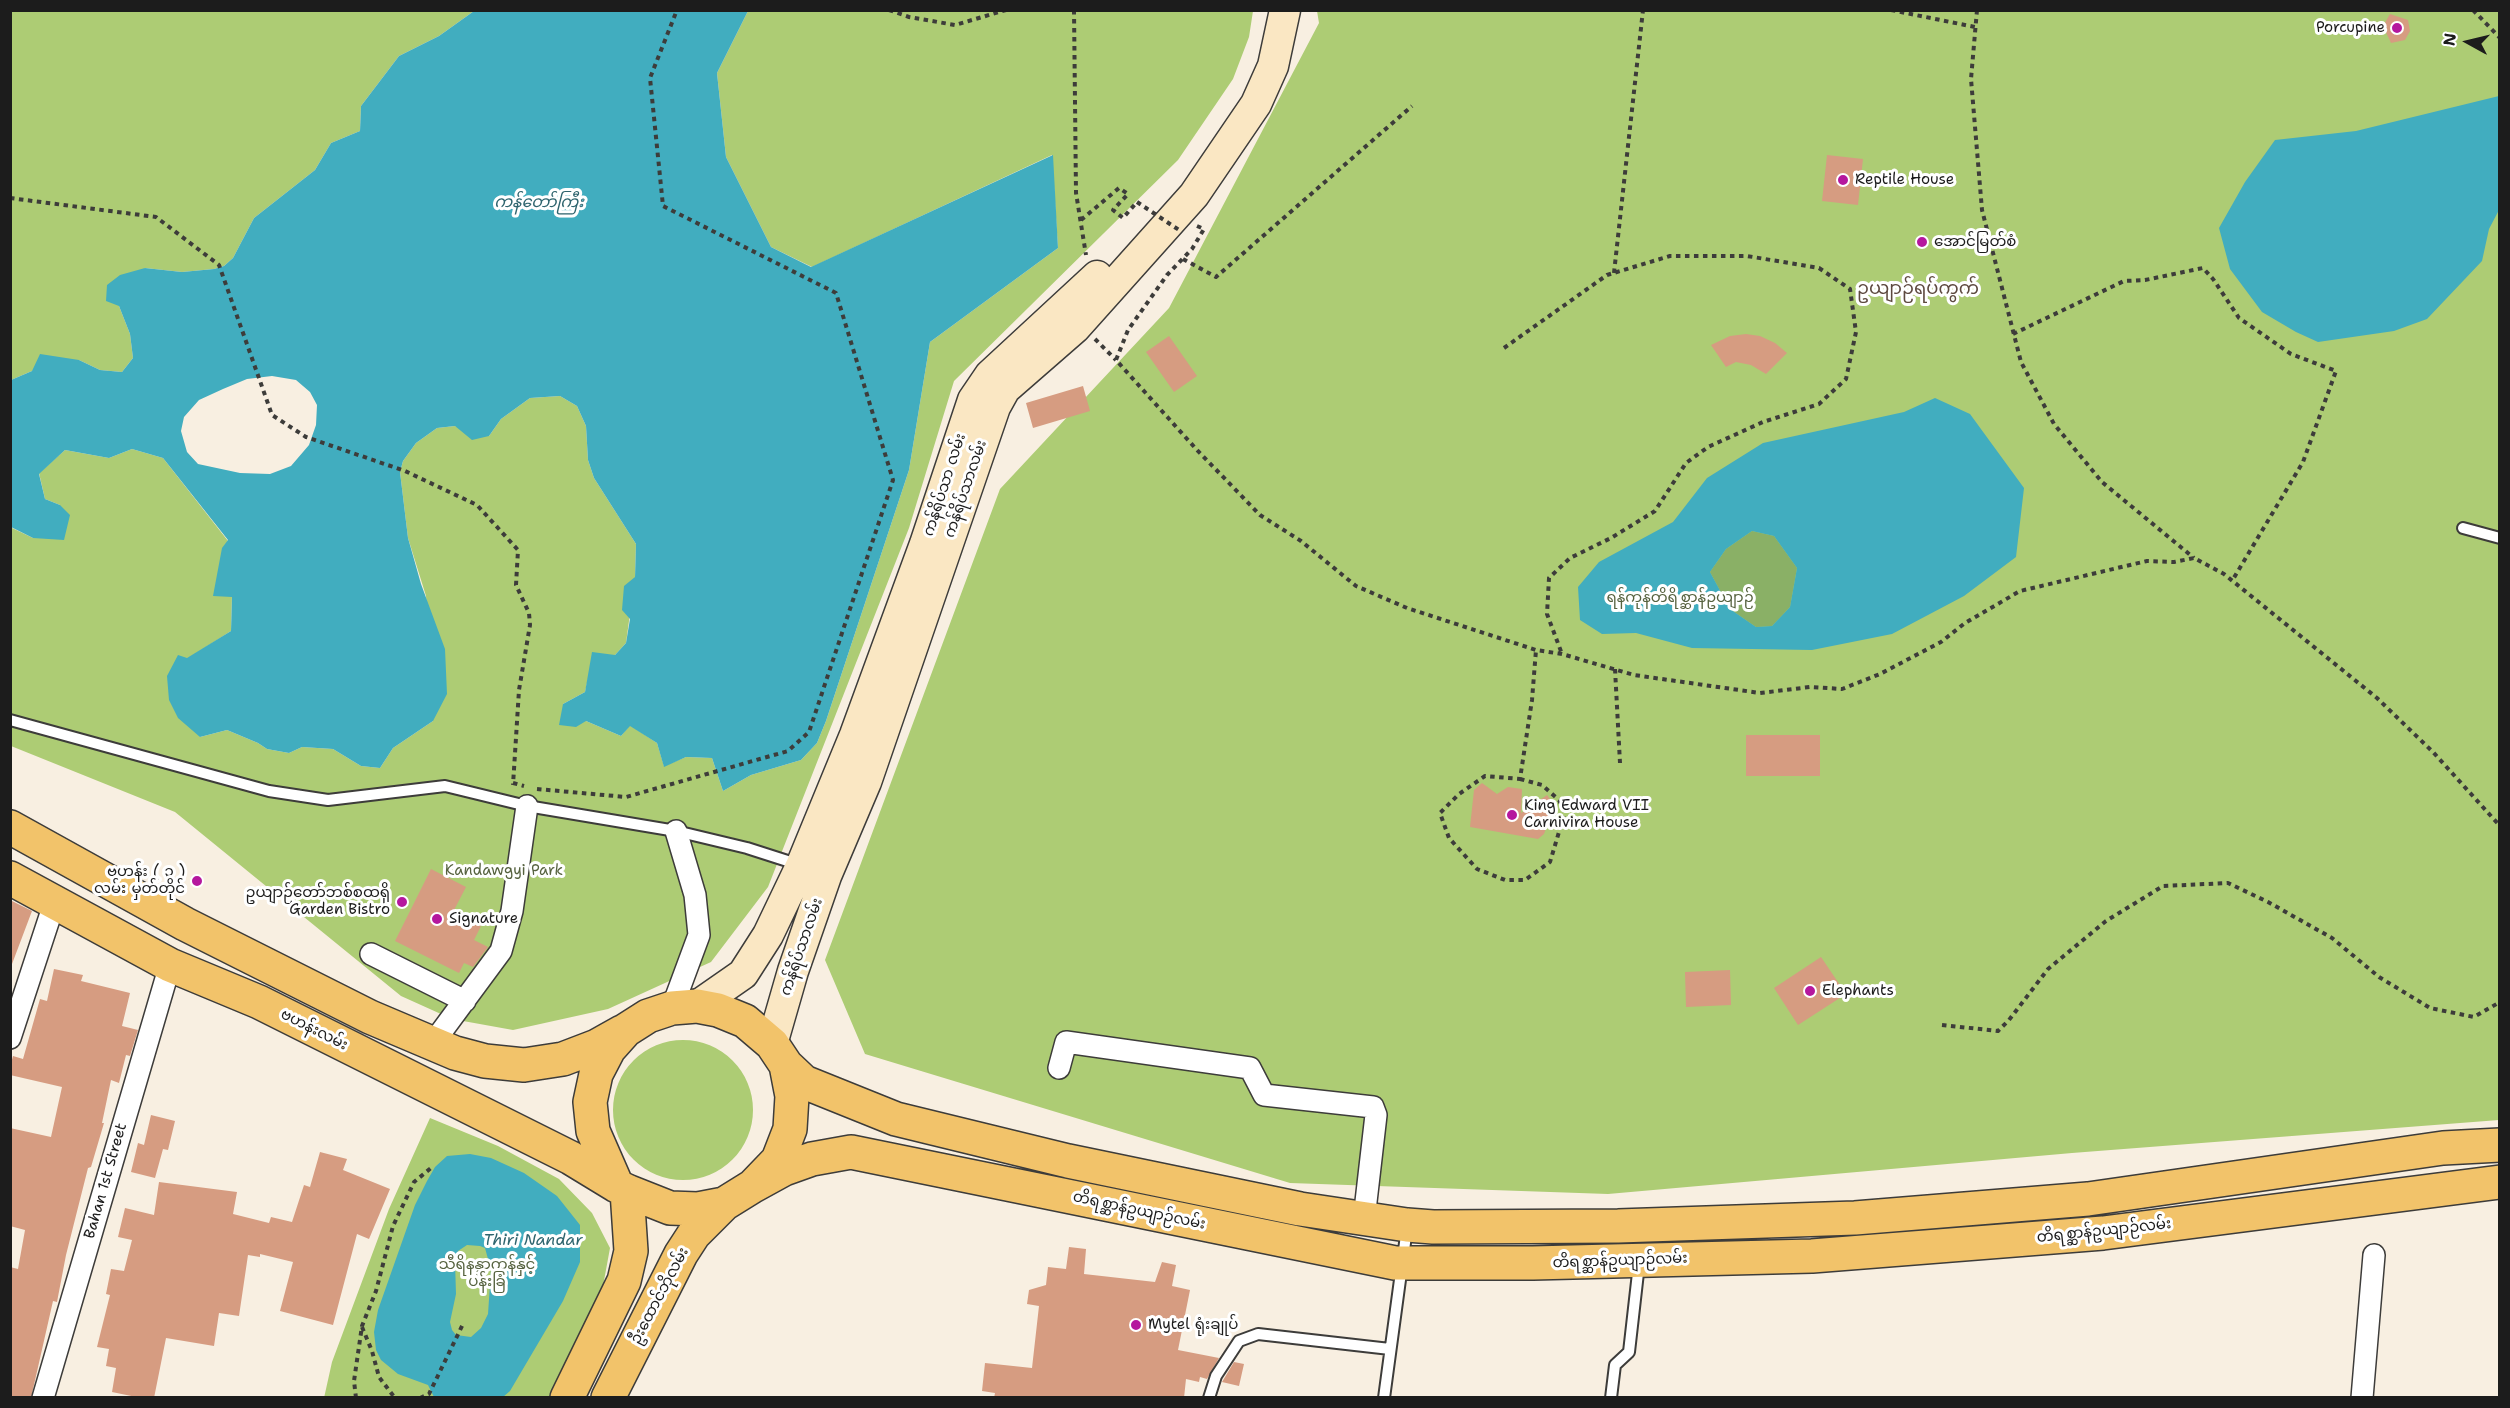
<!DOCTYPE html>
<meta charset="utf-8">
<style>
body{margin:0}
#map{position:relative;width:2510px;height:1408px;overflow:hidden;background:#f8efe1;font-family:"Shantell Sans",sans-serif}
canvas{display:block}
.frame{position:absolute;inset:0;border:12px solid #1c1c1c;pointer-events:none}
.north{position:absolute;left:2438px;top:12px;width:60px;height:60px;-webkit-text-stroke:4px #fff;paint-order:stroke;rotate:278deg;font-size:16px;font-weight:700;line-height:24px;text-align:center;color:#1c1c1c}
.north::after{content:'';display:block;margin:auto;width:21px;height:27px;background:#1c1c1c;clip-path:polygon(50% 0,100% 100%,50% 72%,0 100%)}
</style>
<div id="map">
<canvas width="2510" height="1408"></canvas>
<div class="frame"></div>
<div class="north">N</div>
</div>
<script>
const ctx = document.querySelector('canvas').getContext('2d');
ctx.lineJoin = 'round';
function fillPath(path, color) { ctx.fillStyle = color; ctx.fill(path, 'evenodd'); }
const poly = rows => new Path2D(rows.map(r => 'M' + r).join(''));
function strokePath(path, color, width, dash) { ctx.strokeStyle = color; ctx.lineWidth = width; ctx.lineCap = dash ? 'butt' : 'round'; ctx.setLineDash(dash || []); ctx.stroke(path); }
function write(font, color, halo, rows, align = 'center') {
  ctx.font = font + ' "Shantell Sans","Noto Sans Myanmar",sans-serif'; ctx.lineWidth = 6; ctx.setLineDash([]); ctx.textBaseline = 'middle'; ctx.strokeStyle = halo; ctx.fillStyle = color; for (const [text, x, y, turn = 0] of rows) {
    ctx.save(); ctx.translate(x, y); ctx.rotate((+turn || 0) * Math.PI / 180); ctx.textAlign = isNaN(turn) ? turn : align; if (halo) ctx.strokeText(text, 0, 0); ctx.fillText(text, 0, 0); ctx.restore();
  }
}
const green = poly([
 [11,11,474,11,439,36,399,56,361,106,360,131,331,143,315,170,254,218,233,258,224,266,214,269,182,272,145,268,119,306,130,334,133,358,122,372,100,370,79,360,32,371,11,380],
 [748,11,1253,11,1249,37,1233,79,1178,160,954,381,909,528,768,887,711,962,608,1009,513,1030,452,1019,401,996,175,812,11,746,10,527,33,538,60,505,45,499,39,473,65,450,109,458,132,449,163,458,228,541,214,596,232,596,231,631,187,659,200,737,227,730,258,743,267,749,289,753,302,747,333,749,361,766,380,768,393,748,433,721,426,596,408,538,400,472,403,461,416,443,437,428,455,426,489,436,501,419,530,398,560,396,577,406,586,426,588,460,594,478,636,544,635,577,626,643,615,655,589,674,585,692,563,704,586,721,621,736,630,725,657,743,664,766,686,757,712,758,723,791,751,775,801,760,817,743,826,721,909,470,930,342,1058,248,1052,155,812,267,771,247,726,157,717,73],
 [1317,11,2499,11,2499,1120,2072,1153,1608,1194,1290,1183,865,1054,825,960,1000,489,1169,308,1319,23],
 '613 1110a70 70 0 1 1 140 0a70 70 0 1 1-140 0Z',
 [430,1118,498,1146,559,1179,592,1213,610,1248,601,1297,557,1397,324,1398,332,1362,389,1209]
]);
const forest = poly([
 [1752,531,1774,536,1797,568,1790,607,1772,626,1756,627,1730,609,1710,572,1726,549]
]);
const water = poly([
 [474,11,748,11,717,73,726,157,771,247,811,267,1053,155,1058,248,930,342,909,470,826,721,817,743,801,760,751,775,723,791,712,758,686,757,664,767,657,743,630,726,621,736,586,721,576,727,559,725,563,704,585,692,592,652,615,655,626,643,630,619,622,610,624,586,635,577,636,544,594,478,588,460,586,426,577,406,560,396,530,398,501,419,489,436,472,440,455,426,437,428,416,443,403,461,400,472,408,538,421,584,445,649,447,694,433,721,393,748,380,768,361,766,333,749,302,747,289,753,267,749,258,743,227,730,200,737,178,718,169,700,167,676,178,655,187,658,231,631,232,597,213,596,222,548,228,540,163,458,132,449,109,458,65,450,39,474,45,499,60,505,70,515,64,540,33,538,11,527,11,380,32,371,40,354,79,360,100,370,122,372,133,358,130,334,119,306,106,301,107,285,120,275,145,268,182,272,214,269,224,266,233,258,254,218,315,170,331,143,360,131,361,106,399,56,439,36],
 [272,376,296,380,310,392,317,405,316,425,309,445,291,466,270,474,240,473,198,464,187,452,181,431,184,417,199,400,223,389,247,379],
 [2499,96,2499,210,2489,229,2482,261,2427,319,2394,331,2318,342,2296,332,2262,312,2230,269,2219,228,2245,182,2275,140,2356,131],
 [1935,398,1970,414,2024,488,2016,557,1964,596,1892,634,1812,650,1692,648,1636,633,1602,634,1580,620,1578,587,1599,562,1673,522,1707,478,1763,443,1904,412],
 [1752,531,1774,536,1797,568,1790,607,1772,626,1756,627,1730,609,1710,572,1726,549],
 [470,1154,491,1158,524,1173,557,1196,580,1225,580,1262,563,1301,510,1391,503,1397,434,1397,428,1385,398,1374,381,1360,376,1350,374,1332,378,1310,415,1205,427,1181,435,1167,447,1156],
 [467,1245,480,1246,485,1248,491,1270,488,1314,481,1328,471,1337,456,1335,452,1330,450,1322,456,1294,455,1262,458,1251]
]);
const building = poly([
 [2390,14,2408,20,2410,31,2405,40,2391,43,2383,26],
 [1827,155,1863,159,1858,205,1822,201],
 [1746,334,1760,336,1775,343,1787,353,1766,374,1751,365,1736,362,1726,367,1711,345,1730,336],
 [1169,336,1197,376,1174,392,1146,352],
 [1083,386,1090,411,1033,428,1026,403],
 [1746,735,1820,735,1820,776,1746,776],
 [1482,783,1497,794,1508,787,1522,789,1521,813,1547,795,1558,810,1549,820,1544,834,1538,839,1470,827,1474,790],
 [431,869,466,887,453,912,481,926,474,940,488,947,473,967,464,963,459,973,395,941],
 [10,900,32,911,12,964,10,964],
 [1821,957,1846,994,1798,1025,1774,988],
 [54,969,83,975,81,981,130,993,122,1026,138,1030,130,1056,126,1055,119,1083,111,1080,102,1123,104,1123,91,1167,88,1168,66,1255,57,1302,53,1301,31,1398,10,1398,10,1267,18,1269,25,1230,10,1226,10,1128,51,1137,62,1087,10,1075,10,1067,13,1056,23,1059,40,999,47,1001],
 [1730,970,1731,1005,1686,1007,1685,972],
 [151,1115,175,1121,168,1150,163,1149,155,1178,131,1172,138,1143,144,1145],
 [320,1152,347,1159,343,1170,390,1189,369,1239,357,1234,333,1325,280,1311,293,1262,260,1254,260,1257,248,1255,239,1316,219,1313,214,1346,166,1338,154,1398,141,1398,112,1392,116,1368,106,1366,109,1349,97,1347,110,1295,106,1294,111,1269,124,1271,132,1240,118,1237,125,1208,154,1215,159,1182,237,1192,233,1214,269,1223,271,1217,292,1222,304,1185,310,1187],
 [1069,1247,1086,1249,1084,1274,1155,1282,1162,1262,1176,1265,1172,1286,1190,1290,1178,1350,1219,1358,1207,1379,1200,1377,1199,1382,1186,1379,1184,1398,994,1398,995,1393,982,1391,985,1363,1032,1368,1039,1306,1027,1304,1029,1290,1046,1285,1048,1267,1066,1269],
 [1234,1362,1244,1364,1239,1386,1222,1382]
]);
const path = poly([
 [889,10,909,17,955,25,1006,10],
 [1074,10,1076,193,1086,255],
 [1891,10,1975,27],
 [1977,10,1971,79,1982,210,2021,362,2054,424,2102,482,2194,558],
 [2473,10,2500,38],
 [10,198,156,217,219,265,272,415,306,437,405,471,477,505,518,550,516,585,529,613,530,625,519,690,513,785],
 [1081,220,1119,188,1128,194,1113,210,1123,218,1137,202],
 [1197,226,1204,229,1192,249,1167,275,1128,330,1116,360,1197,450,1260,515,1301,541,1356,586,1407,608,1536,650,1562,654,1634,675,1760,693,1810,687,1842,689,1880,674,1941,642,1965,623,2020,591,2147,561,2174,562,2194,558,2224,574,2377,698,2433,752,2500,826],
 [1183,259,1216,277,1412,106],
 [1614,273,1643,10],
 [2013,334,2124,281,2145,280,2203,268,2213,279,2239,318,2291,354,2336,371,2303,462,2232,581],
 [1095,339,1116,360],
 [1504,348,1607,275,1670,256,1747,256,1819,268,1850,289,1856,332,1846,379,1819,404,1763,422,1708,447,1686,463,1655,511,1611,538,1570,558,1549,578,1547,614,1562,654],
 [1615,669,1620,763],
 [1520,779,1542,785,1559,800,1565,812,1550,862,1525,880,1505,880,1477,869,1449,838,1440,813,1459,794,1485,776,1520,779,1532,700,1536,650],
 [513,783,524,786],
 [537,789,626,797,788,751,809,732,893,480,836,293,663,206,650,78,677,10],
 [1942,1025,1998,1031,2009,1020,2048,969,2106,921,2163,886,2228,883,2268,902,2332,938,2379,977,2430,1008,2474,1017,2500,1002],
 [362,1327,372,1351,379,1377,395,1398],
 [356,1398,354,1381,362,1326,376,1291,393,1226,414,1182,431,1168],
 [420,1398,429,1394,463,1324]
]);
const lane = poly([
 [2463,528,2500,538],
 [10,720,269,791,328,800,445,786,527,806,676,831,747,848,800,865],
 [1209,1398,1216,1376,1239,1341,1258,1334,1390,1349],
 [1384,1398,1407,1228],
 [1611,1398,1615,1365,1629,1352,1639,1264]
]);
const street = poly([
 [371,954,465,1001],
 [672,1008,699,935,695,895,676,831],
 [10,1038,55,901],
 [433,1043,501,951,512,911,527,806],
 [1059,1068,1066,1042,1250,1068,1264,1095,1373,1107,1376,1115,1364,1219],
 [43,1398,170,965],
 [2362,1398,2374,1255]
]);
const secondary = poly([
 [697,1006,743,974,768,935,801,866,855,735,925,544,973,400,990,375,1097,276],
 [772,1044,793,971,826,876,866,782,995,407,1005,389,1075,328,1194,195,1256,104,1273,66,1285,10]
]);
const primary = poly([
 [10,827,185,924,370,1017,455,1053,485,1061,524,1065,563,1059,597,1046,622,1032],
 [10,878,170,965,259,1002,571,1158,617,1186,627,1191,670,1208,698,1209,724,1204,753,1186,778,1160,790,1129,792,1096,786,1065,772,1044,745,1021,718,1010,697,1006,672,1008,648,1016,626,1030,609,1049,596,1074,590,1102,593,1131,617,1186],
 [786,1065,804,1082,896,1119,1068,1161,1300,1209,1407,1225,1433,1227,1618,1226,1855,1218,2088,1199,2443,1148,2500,1145],
 [753,1186,784,1169,812,1159,851,1152,1395,1263,1533,1263,1812,1256,2103,1233,2500,1182],
 [567,1398,624,1281,631,1251,627,1191],
 [608,1398,681,1254,694,1234,724,1204]
]);
const pathBridge = poly([
 [1137,202,1182,232]
]);
const markers = [
 [2397,28,6,"#b5179e"],
 [1843,180,6,"#b5179e"],
 [1922,242,6,"#b5179e"],
 [1512,815,6,"#b5179e"],
 [197,881,6,"#b5179e"],
 [402,902,6,"#b5179e"],
 [437,919,6,"#b5179e"],
 [1810,991,6,"#b5179e"],
 [1136,1325,6,"#b5179e"]
];
const poiNames = [
 ["Porcupine",2385,28,"right"],
 ["Reptile House",1855,180],
 ["အောင်မြတ်စံ",1934,242],
 ["King Edward VII",1524,806],
 ["Carnivira House",1524,823],
 ["ဗဟန်း ( ၃ )",185,872,"right"],
 ["လမ်း မှတ်တိုင်",185,889,"right"],
 ["ဥယျာဉ်တော်ဘစ်စထရို",390,893,"right"],
 ["Garden Bistro",390,910,"right"],
 ["Signature",449,919],
 ["Elephants",1822,991],
 ["Mytel ရုံးချုပ်",1148,1325]
];
const streetNames = [
 ["ကန်ရိပ်သာ လမ်း",945,485,-72],
 ["ကန်ရိပ်သာလမ်း",966,489,-71],
 ["ကန်ရိပ်သာလမ်း",802,947,-71],
 ["ဗဟန်းလမ်း",314,1030,27],
 ["Bahan 1st Street",106,1181,-74],
 ["တိရစ္ဆာန်ဥယျာဉ်လမ်း",1139,1211,12],
 ["တိရစ္ဆာန်ဥယျာဉ်လမ်း",2104,1231,-6],
 ["တိရစ္ဆာန်ဥယျာဉ်လမ်း",1620,1261,-2],
 ["ဦးထောင်ဘိုလမ်း",660,1296,-62]
];
const parkNames = [
 ["ရန်ကုန်တိရိစ္ဆာန်ဥယျာဉ်",1680,598],
 ["Kandawgyi Park",504,871],
 ["သီရိနန္ဒာကန်နှင့်",487,1265],
 ["ပန်းခြံ",487,1282]
];
const waterNames = [
 ["ကန်တော်ကြီး",539,203],
 ["Thiri Nandar",533,1241]
];
const quarterNames = [
 ["ဥယျာဉ်ရပ်ကွက်",1918,289]
];
fillPath(green, '#adcc74');
fillPath(forest, '#8ab066');
fillPath(water, '#41adbf');
fillPath(building, '#d69c81');
strokePath(lane, '#3d3c3a', 14);
strokePath(street, '#3d3c3a', 24);
strokePath(secondary, '#3d3c3a', 33);
strokePath(primary, '#3d3c3a', 36);
strokePath(path, '#3d3c3a', 4, [4.5, 4.5]);
strokePath(lane, '#fff', 10);
strokePath(street, '#fff', 21);
strokePath(secondary, '#fae7c3', 30);
strokePath(primary, '#f2c36a', 33);
strokePath(pathBridge, '#3d3c3a', 4, [4.5, 4.5]);
for (const [x, y, r, color] of markers) { const dot = new Path2D(); dot.arc(x, y, r, 0, 2 * Math.PI); ctx.fillStyle = color; ctx.fill(dot); strokePath(dot, '#fff', 2); }
write('15px', '#1c1c1c', '#fff', poiNames, 'left');
write('15px', '#1c1c1c', '#fff', streetNames);
write('15px', '#56623f', '#fff', parkNames);
write('italic 16px', '#2e646e', '#fff', waterNames);
write('18px', '#5d493f', '#fff', quarterNames);
</script>
